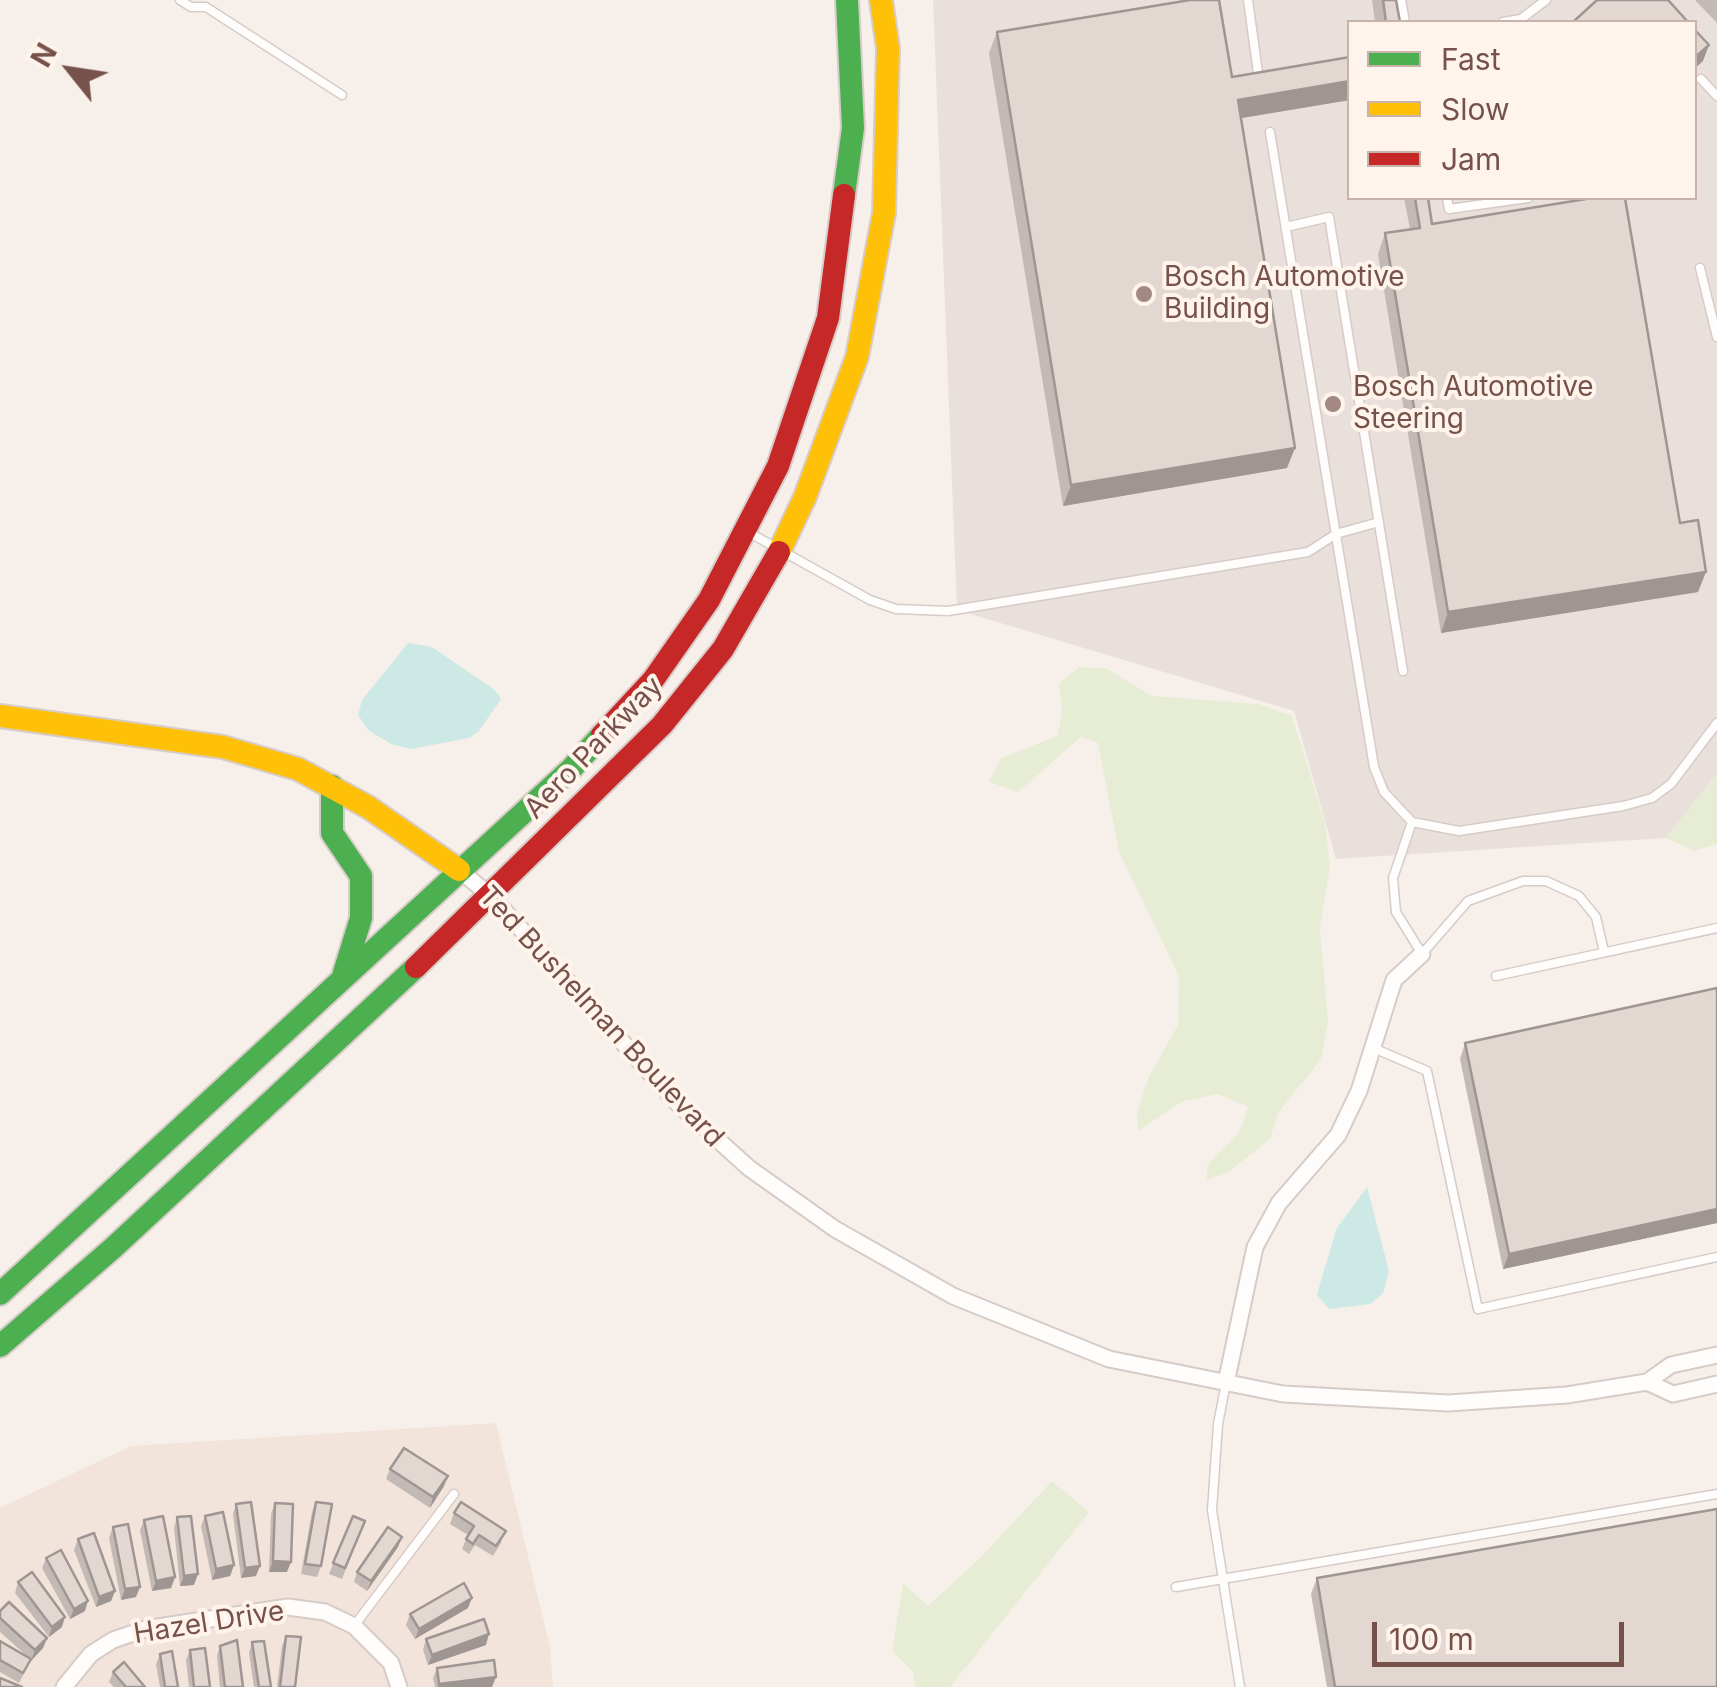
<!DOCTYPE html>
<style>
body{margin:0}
#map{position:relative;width:1717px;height:1687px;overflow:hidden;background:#f7f0ea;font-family:Inter,sans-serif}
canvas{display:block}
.legend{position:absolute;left:1347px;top:20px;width:350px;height:180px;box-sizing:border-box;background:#fff4eb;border:2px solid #c8b3ab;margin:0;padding:12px 18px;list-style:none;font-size:30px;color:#76524a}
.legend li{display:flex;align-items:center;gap:20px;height:50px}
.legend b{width:50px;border:2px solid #c8b3ab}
.north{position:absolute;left:20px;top:20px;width:100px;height:100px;-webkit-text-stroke:8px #fff4eb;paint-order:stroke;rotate:300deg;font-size:28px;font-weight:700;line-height:40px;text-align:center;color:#76524a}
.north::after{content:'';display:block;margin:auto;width:35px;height:45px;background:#76524a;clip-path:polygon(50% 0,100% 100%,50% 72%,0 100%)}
.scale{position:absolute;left:1372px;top:1622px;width:252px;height:45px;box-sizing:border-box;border:5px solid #76524a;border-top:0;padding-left:12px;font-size:30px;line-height:35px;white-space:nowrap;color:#76524a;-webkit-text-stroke:8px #fff4eb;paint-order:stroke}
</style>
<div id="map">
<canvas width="1717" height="1687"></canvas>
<ul class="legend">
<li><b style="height:12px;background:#4caf50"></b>Fast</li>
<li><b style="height:12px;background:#ffc107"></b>Slow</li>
<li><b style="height:12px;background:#c62828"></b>Jam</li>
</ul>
<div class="north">N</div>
<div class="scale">100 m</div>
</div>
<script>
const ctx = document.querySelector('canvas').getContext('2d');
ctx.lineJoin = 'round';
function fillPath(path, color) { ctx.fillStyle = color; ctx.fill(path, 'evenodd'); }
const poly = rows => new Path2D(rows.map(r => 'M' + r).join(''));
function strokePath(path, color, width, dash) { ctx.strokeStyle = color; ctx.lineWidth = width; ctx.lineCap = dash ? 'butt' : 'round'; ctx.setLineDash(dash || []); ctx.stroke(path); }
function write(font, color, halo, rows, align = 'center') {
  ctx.font = font + ' Inter,sans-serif'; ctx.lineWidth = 8; ctx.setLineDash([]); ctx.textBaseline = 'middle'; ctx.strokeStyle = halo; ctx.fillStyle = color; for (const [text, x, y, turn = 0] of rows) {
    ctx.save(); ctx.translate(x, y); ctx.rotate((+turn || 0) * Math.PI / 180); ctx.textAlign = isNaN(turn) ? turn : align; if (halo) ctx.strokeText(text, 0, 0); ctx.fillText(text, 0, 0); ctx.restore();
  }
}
const residential = poly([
 [496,1423,550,1647,553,1687,0,1687,0,1508,131,1446]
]);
const industrial = poly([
 [933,0,1717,0,1717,774,1666,838,1336,859,1294,711,957,610],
 [1350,22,1694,22,1694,198,1350,198]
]);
const green = poly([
 [1079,667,1106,668,1152,696,1259,704,1292,716,1325,822,1330,867,1320,928,1328,1022,1321,1059,1278,1113,1270,1139,1230,1171,1207,1180,1207,1166,1240,1131,1248,1107,1218,1094,1183,1101,1138,1131,1137,1114,1148,1078,1178,1025,1179,976,1119,852,1098,743,1081,737,1018,792,989,782,1001,758,1057,736,1062,713,1059,683],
 [1717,774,1717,844,1694,851,1666,838],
 [1052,1481,1089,1512,950,1687,915,1687,913,1672,892,1651,903,1583,928,1606,981,1557]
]);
const water = poly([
 [408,643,432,647,495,690,501,699,479,731,469,738,411,749,391,744,368,730,358,715,362,700],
 [1367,1187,1389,1271,1383,1293,1371,1304,1329,1309,1317,1295,1324,1270,1337,1228]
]);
const lane = poly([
 [180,0,191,7,206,7,342,95],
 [1248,0,1258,73],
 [1401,0,1405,22],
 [1503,22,1521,19,1546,0],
 [1701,79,1717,96],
 [1270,132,1374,767,1384,792,1412,822,1459,831,1623,806,1652,798,1671,784,1717,723],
 [1447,198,1449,209,1528,198],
 [1286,227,1329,217,1403,671],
 [1700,268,1717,337],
 [748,532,870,600,896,609,948,611,1308,552,1336,534,1379,522],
 [1412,822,1393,878,1396,912,1422,954,1468,901,1523,881,1546,881,1579,896,1596,917,1604,952],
 [1496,976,1717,928],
 [1371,1047,1427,1071,1478,1309,1717,1257],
 [1226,1383,1218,1424,1212,1510,1240,1687],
 [1176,1587,1717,1494],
 [354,1626,454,1494]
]);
const street = poly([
 [459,870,492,897,678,1104,749,1168,835,1229,953,1296,1109,1359,1283,1394,1448,1403,1567,1395,1647,1382,1671,1365,1717,1355],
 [1647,1382,1673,1394,1717,1384],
 [1226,1383,1255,1247,1279,1203,1338,1135,1359,1091,1394,980,1422,954],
 [64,1687,91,1654,113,1640,145,1629,288,1607,325,1612,354,1626,391,1663,399,1687]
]);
const fast = poly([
 [844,195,853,128,847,0],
 [332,786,332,833,361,876,361,918,343,976],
 [0,1294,572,768,602,735],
 [0,1346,113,1248,416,967]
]);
const slow = poly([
 [779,552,805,497,857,357,884,213,888,48,881,0],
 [0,716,223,747,298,769,368,807,459,870]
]);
const jam = poly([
 [602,735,653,680,709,600,778,466,828,318,844,195],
 [416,967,662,725,723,649,779,552]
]);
const wall = poly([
 [1372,0,1396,0,1400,22,1375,22],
 [1695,0,1717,0,1717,23],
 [997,32,1232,77,1350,57,1350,100,1241,118,1287,468,1063,506,989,53],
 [1404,198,1428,198,1432,224,1680,523,1698,592,1441,633,1378,254,1385,233,1410,229],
 [1717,988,1717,1223,1503,1269,1460,1059,1465,1043],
 [390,1469,444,1486,430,1508,386,1479],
 [316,1502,321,1566,317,1577,301,1574,312,1512],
 [275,1503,287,1572,269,1572,271,1514],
 [236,1504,256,1576,241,1578,233,1514],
 [454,1513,502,1541,493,1556,475,1545,469,1554,462,1549,468,1535,450,1524],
 [205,1516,234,1565,230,1576,212,1580,201,1526],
 [353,1516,365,1521,342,1579,329,1574],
 [177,1517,194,1585,180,1586,174,1528],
 [144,1520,175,1577,171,1588,152,1591,140,1530],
 [113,1527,136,1597,121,1600,109,1538],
 [78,1539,115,1591,111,1601,96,1607,74,1550],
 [398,1547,367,1591,354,1582,357,1572],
 [46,1558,85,1611,70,1619,42,1568],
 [1317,1578,1717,1687,1327,1687,1311,1594],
 [18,1582,62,1627,49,1637,15,1593],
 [468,1608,415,1639,406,1625,410,1614],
 [0,1611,47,1638,43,1648,31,1660,19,1683,0,1672,0,1641,28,1657,0,1632],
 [286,1636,295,1687,277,1687,282,1646],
 [426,1639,486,1645,428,1665,423,1650],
 [252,1642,271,1687,254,1687,249,1653],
 [220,1646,243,1687,220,1687,217,1656],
 [190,1650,210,1687,189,1687,186,1660],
 [160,1654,178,1687,160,1687,156,1664],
 [437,1668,492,1687,435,1687,433,1678],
 [113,1672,145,1687,114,1687,109,1682]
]);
const shadedWall = poly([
 [1709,45,1703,61,1694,69,1694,58],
 [1350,81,1350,100,1230,120,1238,100],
 [1295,448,1287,468,1063,506,1071,485],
 [1706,572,1698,592,1441,633,1448,612],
 [1717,1209,1717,1223,1503,1269,1509,1254],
 [448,1476,444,1486,430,1508,433,1497],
 [402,1537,398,1547,367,1591,371,1581],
 [273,1561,291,1562,287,1572,269,1572],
 [234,1565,230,1576,212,1580,216,1569],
 [260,1566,256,1576,241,1578,245,1568],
 [198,1574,194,1585,180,1586,184,1576],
 [175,1577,171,1588,152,1591,156,1581],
 [140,1587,136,1597,121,1600,125,1589],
 [115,1591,111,1601,96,1607,99,1597],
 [472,1598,468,1608,415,1639,419,1629],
 [88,1601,85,1611,70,1619,74,1609],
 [65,1617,62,1627,49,1637,52,1627],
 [489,1634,486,1645,428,1665,432,1655],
 [47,1638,43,1648,31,1661,35,1650],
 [496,1677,492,1687,438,1687,439,1684]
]);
const building = poly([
 [1190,0,1219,0,1232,77,1350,57,1350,81,1238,100,1295,448,1071,485,997,32,1190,0],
 [1383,0,1396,0,1400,22,1386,22,1383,0],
 [1597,0,1668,0,1688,22,1573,22,1597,0],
 [1694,29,1709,45,1694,58,1694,29],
 [1415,198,1428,198,1432,224,1592,198,1625,198,1680,523,1698,520,1706,572,1448,612,1385,233,1420,228,1415,198],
 [1717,988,1717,1209,1509,1254,1465,1043,1717,988],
 [404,1448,448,1476,433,1497,390,1469,404,1448],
 [251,1502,260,1566,245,1568,236,1504,251,1502],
 [316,1502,332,1504,321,1566,305,1564,316,1502],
 [461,1502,506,1531,496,1546,479,1535,473,1544,466,1539,474,1526,454,1513,461,1502],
 [275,1503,293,1504,291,1562,273,1561,275,1503],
 [1717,1509,1717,1687,1335,1687,1317,1578,1717,1509],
 [223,1512,234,1565,216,1569,205,1516,223,1512],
 [163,1516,175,1577,156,1581,144,1520,163,1516],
 [191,1516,198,1574,184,1576,177,1517,191,1516],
 [353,1516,365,1521,345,1568,333,1563,353,1516],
 [128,1524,140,1587,125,1589,113,1527,128,1524],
 [388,1527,402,1537,371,1581,357,1572,388,1527],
 [94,1533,115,1591,99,1597,78,1539,94,1533],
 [61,1550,88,1601,74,1609,46,1558,61,1550],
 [32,1572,65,1617,52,1627,18,1582,32,1572],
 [464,1583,472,1598,419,1629,410,1614,464,1583],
 [9,1602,47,1638,35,1650,0,1618,0,1611,9,1602],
 [484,1619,489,1634,432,1655,426,1639,484,1619],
 [286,1636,301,1637,295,1687,280,1687,286,1636],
 [237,1640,243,1687,225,1687,220,1646,237,1640],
 [0,1641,31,1659,23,1673,0,1660,0,1641],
 [264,1641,271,1687,259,1687,252,1642,264,1641],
 [205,1648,210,1687,194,1687,190,1650,205,1648],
 [172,1651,178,1687,165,1687,160,1654,172,1651],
 [494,1660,496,1677,439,1684,437,1668,494,1660],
 [124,1662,145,1687,126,1687,113,1672,124,1662],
 [0,1678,22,1687,0,1687,0,1678]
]);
const markers = [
 [1144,294,10,"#a38982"],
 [1333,404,10,"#a38982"]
];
const poiNames = [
 ["Bosch Automotive",1164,278],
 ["Building",1164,310],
 ["Bosch Automotive",1353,388],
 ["Steering",1353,420]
];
const streetNames = [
 ["Aero Parkway",594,748,-46],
 ["Ted Bushelman Boulevard",601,1017,47],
 ["Hazel Drive",209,1623,-9]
];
fillPath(residential, '#f2e4da');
fillPath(industrial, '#eae0db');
fillPath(green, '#e7edd5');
fillPath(water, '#cce9e6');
strokePath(lane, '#d6cbc7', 11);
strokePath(street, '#d6cbc7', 19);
strokePath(fast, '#d8ccc8', 26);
strokePath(slow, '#d8ccc8', 26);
strokePath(jam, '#d8ccc8', 26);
strokePath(lane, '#fefdfc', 8);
strokePath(street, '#fefdfc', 15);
strokePath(fast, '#4caf50', 22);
strokePath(slow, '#ffc107', 22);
strokePath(jam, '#c62828', 22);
fillPath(wall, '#c3b9b5');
fillPath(shadedWall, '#9f9693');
fillPath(building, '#e3d7d2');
strokePath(building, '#9f9693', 2.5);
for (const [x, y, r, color] of markers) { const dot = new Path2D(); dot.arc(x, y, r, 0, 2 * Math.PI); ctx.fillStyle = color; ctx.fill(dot); strokePath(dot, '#fff4eb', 4); }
write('28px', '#76524a', '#fff4eb', poiNames, 'left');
write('28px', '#76524a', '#fff4eb', streetNames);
</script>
